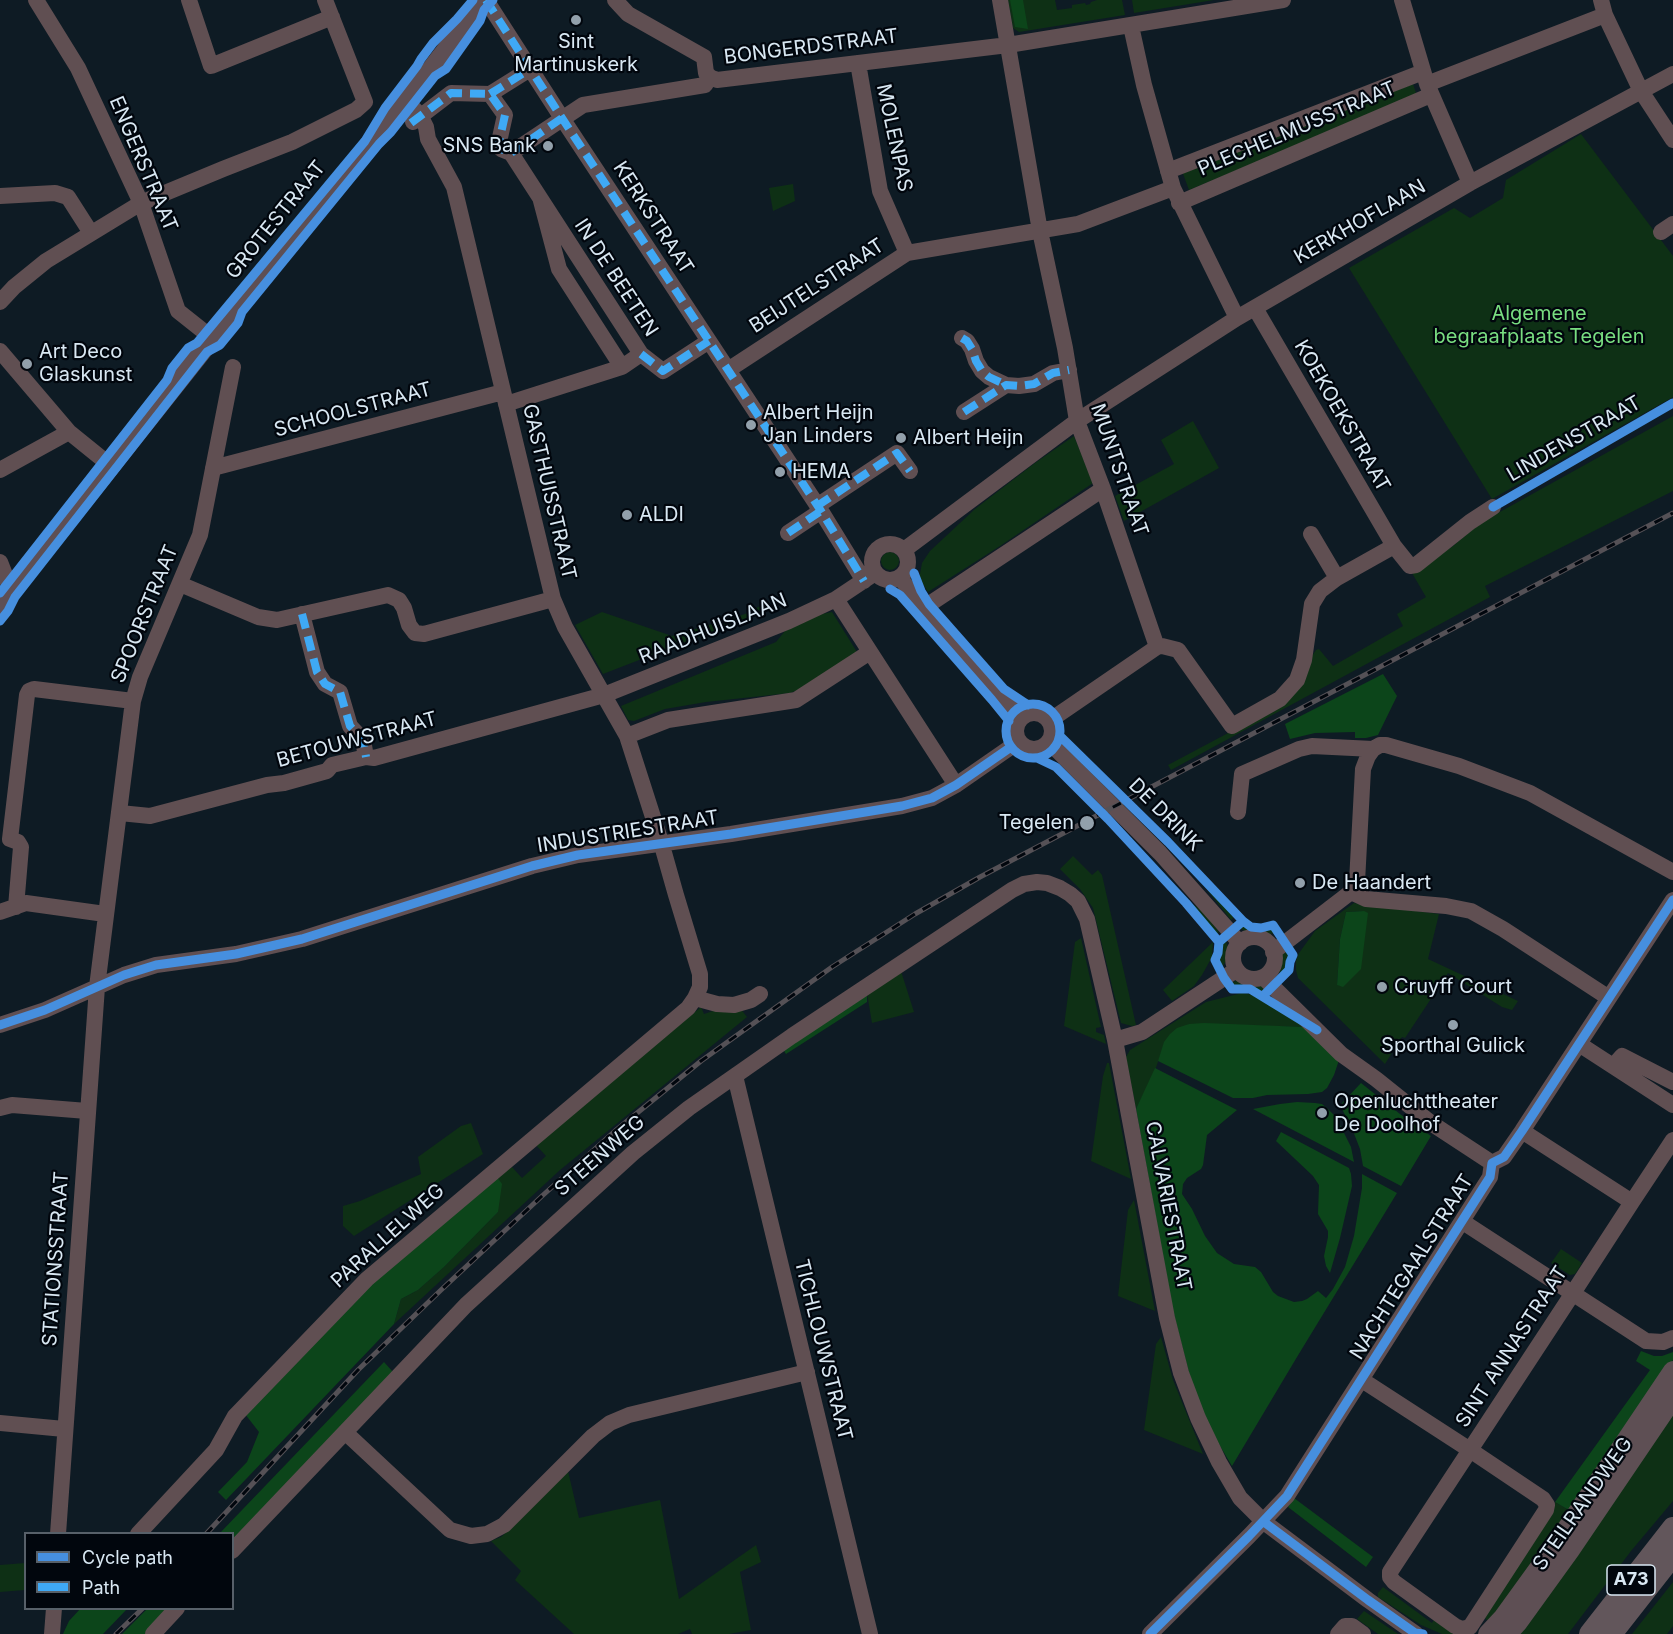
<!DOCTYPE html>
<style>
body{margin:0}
#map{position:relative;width:1673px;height:1634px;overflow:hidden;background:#0e1b24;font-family:Inter,sans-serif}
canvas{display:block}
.legend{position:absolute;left:24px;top:1532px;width:210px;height:78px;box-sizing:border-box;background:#01060d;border:2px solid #576069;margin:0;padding:8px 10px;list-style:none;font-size:18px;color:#d9e8f3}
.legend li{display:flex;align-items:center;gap:12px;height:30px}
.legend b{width:30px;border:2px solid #576069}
</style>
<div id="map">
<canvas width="1673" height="1634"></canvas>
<ul class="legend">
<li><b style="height:8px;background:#468fdf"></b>Cycle path</li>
<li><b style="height:8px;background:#3fa9f5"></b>Path</li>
</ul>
</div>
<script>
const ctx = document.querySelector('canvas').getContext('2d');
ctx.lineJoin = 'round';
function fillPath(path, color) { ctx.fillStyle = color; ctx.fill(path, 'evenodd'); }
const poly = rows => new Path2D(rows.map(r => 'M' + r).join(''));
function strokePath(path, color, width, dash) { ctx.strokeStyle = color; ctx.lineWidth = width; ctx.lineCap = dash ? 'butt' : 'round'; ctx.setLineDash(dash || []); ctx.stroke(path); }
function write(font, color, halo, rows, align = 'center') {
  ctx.font = font + ' Inter,sans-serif'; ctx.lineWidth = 4.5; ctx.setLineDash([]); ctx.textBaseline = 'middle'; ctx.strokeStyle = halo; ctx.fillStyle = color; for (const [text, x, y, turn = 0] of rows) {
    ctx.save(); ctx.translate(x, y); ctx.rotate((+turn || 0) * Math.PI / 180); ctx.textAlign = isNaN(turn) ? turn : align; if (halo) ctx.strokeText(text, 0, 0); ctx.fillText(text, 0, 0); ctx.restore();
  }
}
const green = poly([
 [1008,0,1055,0,1057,10,1072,8,1072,5,1085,3,1086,5,1090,4,1091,2,1097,0,1122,0,1125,15,1019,32,1013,28],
 [1132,0,1214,0,1134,13],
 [1413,84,1417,96,1189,190,1182,171],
 [1581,134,1673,256,1673,397,1492,499,1349,268,1454,208,1470,218,1503,198,1506,180],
 [793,184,795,201,773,211,769,188],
 [1673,416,1673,491,1485,586,1490,597,1171,770,1168,765,1277,707,1316,650,1319,649,1333,666,1403,626,1397,614,1426,597,1412,573,1453,546,1480,523],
 [1193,421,1219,468,1124,521,1115,496,1174,464,1161,440],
 [1074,436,1093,483,1000,546,928,592,920,579,920,574,922,563,930,551,975,509,1035,463],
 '881 561a9 9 0 1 1 18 0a9 9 0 1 1-18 0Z',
 [762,605,766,611,603,674,575,625,602,612,672,636,745,614],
 [832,612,857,652,801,689,790,693,706,702,665,709,634,721,628,720,621,706,776,642,789,626,822,614],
 [1073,856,1092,875,1098,870,1102,875,1136,1025,1132,1026,1121,1023,1093,908,1080,889,1060,869],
 [1210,890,1235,916,1231,920,1208,891],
 [1188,901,1203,911,1219,932,1216,934,1187,902],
 [1354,903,1439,914,1428,959,1518,1001,1512,1010,1502,1007,1448,973,1405,1038,1402,1037,1385,1064,1298,978,1296,970,1296,961,1299,953,1315,931],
 [1364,911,1343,986,1337,985,1340,939,1346,912],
 [1241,925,1261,929,1272,927,1275,928,1277,932,1267,935,1248,933,1238,927],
 [1081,938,1101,1027,1096,1028,1096,1032,1104,1035,1106,1044,1064,1026,1075,942],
 [1225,939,1229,950,1228,958,1221,969,1217,960,1221,943],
 [1213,942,1212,957,1202,975,1194,986,1172,1001,1163,990],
 [1287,946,1290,951,1290,955,1287,970,1282,976,1279,972,1277,962,1279,957],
 [900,968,914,1012,872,1023,867,993],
 [1236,981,1264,984,1270,988,1265,993,1262,993,1247,987,1236,987,1231,985,1230,983],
 [1242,993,1249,994,1259,998,1305,1027,1189,1024,1165,1042,1153,1076,1136,1109,1126,1057,1130,1050,1206,1002],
 [701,1007,704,1014,716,1010,740,1008,747,1017,560,1170,394,1324,401,1299,418,1290,444,1267,498,1212,497,1177,512,1167,522,1178,546,1156,535,1144],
 [1107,1063,1109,1063,1131,1179,1091,1161,1103,1076],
 [471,1123,483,1154,354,1236,343,1226,343,1206,360,1201,421,1174,418,1157,461,1126],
 [1134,1200,1155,1311,1118,1296,1128,1210],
 [1561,1249,1582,1263,1575,1274,1570,1275,1551,1263],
 [1161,1337,1173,1380,1203,1454,1144,1430,1156,1344],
 [1673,1405,1673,1501,1631,1551,1568,1634,1512,1634],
 [568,1471,579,1518,660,1500,679,1599,756,1545,761,1562,740,1572,751,1630,729,1634,692,1634,690,1629,678,1634,574,1634,515,1580,521,1571,491,1541,501,1537,514,1525],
 [1555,1502,1574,1513,1490,1623,1484,1617,1553,1511],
 [25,1563,25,1590,0,1592,0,1565],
 [1673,1582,1673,1626,1667,1634,1632,1634],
 [1383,1587,1432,1623,1434,1620,1455,1634,1442,1634,1421,1625,1378,1597,1378,1593],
 [1364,1611,1398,1634,1378,1634,1357,1619]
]);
const forest = poly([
 [1010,0,1023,0,1028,29,1015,27],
 [1383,674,1397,696,1378,735,1366,738,1355,738,1355,732,1315,733,1290,739,1285,724],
 [1364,911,1368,913,1361,969,1343,987,1337,985,1340,939,1346,912],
 [867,993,867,1002,786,1054,782,1048],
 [1204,1023,1305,1027,1339,1060,1334,1075,1327,1088,1322,1092,1308,1094,1267,1095,1253,1098,1233,1098,1158,1061,1164,1042,1170,1034,1177,1028,1189,1024],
 [1155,1068,1237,1110,1207,1135,1203,1165,1201,1169,1187,1178,1183,1184,1182,1194,1192,1209,1205,1236,1217,1253,1234,1264,1255,1267,1261,1272,1273,1292,1278,1296,1294,1302,1302,1301,1307,1299,1318,1291,1326,1298,1333,1289,1345,1267,1354,1236,1362,1188,1362,1174,1397,1193,1297,1357,1232,1466,1217,1441,1195,1396,1173,1311,1136,1109],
 [1361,1083,1400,1114,1431,1136,1401,1186,1363,1166,1360,1149,1353,1131,1341,1107,1342,1103],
 [1297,1102,1315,1103,1322,1104,1328,1109,1335,1116,1342,1129,1351,1147,1354,1162,1253,1109,1280,1104],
 [1281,1132,1349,1168,1351,1174,1352,1186,1340,1238,1330,1273,1326,1266,1324,1256,1328,1237,1328,1231,1318,1214,1319,1185,1313,1176,1276,1141],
 [497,1177,502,1184,498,1212,444,1267,418,1290,401,1299,394,1324,226,1500,218,1492,247,1462,259,1432,245,1414,371,1284],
 [1641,1351,1654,1356,1662,1356,1673,1352,1673,1360,1653,1387,1574,1513,1555,1502,1650,1370,1636,1361],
 [384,1362,393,1372,233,1543,232,1534,219,1534],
 [1294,1498,1373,1557,1366,1567,1288,1507],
 [80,1609,80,1608,127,1609,103,1634,63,1634,69,1621],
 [147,1609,170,1609,146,1634,122,1634]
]);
const minor = poly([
 [36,0,78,68,141,203,178,311,212,338],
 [189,0,211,66,332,17],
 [486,0,558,112,821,511,864,581],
 [615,0,628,14,704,57,706,73,710,77,717,80,1008,45,1283,0],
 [1000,0,1040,231,1065,348,1077,421,1103,489,1157,647,1162,646,1178,650,1232,726,1280,699,1297,680,1304,660,1312,604,1320,591,1337,578,1394,546],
 [1402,0,1427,84,1470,183],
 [1601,0,1605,15,1641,91,1673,140],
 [1131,26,1144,85,1173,188,1237,318],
 [858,63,880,191,907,253],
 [1427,84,1605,15],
 [490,94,530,69],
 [413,122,451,93,490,94,505,115,499,142,501,149,511,153],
 [511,153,641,354,622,367,559,269,541,201],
 [511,153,583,105,705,85,710,77],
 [1168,171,1423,72],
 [0,196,55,193,68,197,91,233],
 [1179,203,1431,95],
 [1661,232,1673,224],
 [0,302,14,287,46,261,141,203,223,169,292,142,356,110,365,102,325,0],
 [1255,308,1394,546,1410,566,1416,565,1470,522,1493,507],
 [962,338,967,341,972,349,976,361,982,371,989,377,1006,385],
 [0,351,69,432,111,466],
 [641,354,663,371,709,341],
 [728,370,907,253,1078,224,1173,188],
 [506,404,622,367],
 [964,412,1006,385,1019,386,1034,384,1053,373,1069,370],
 [213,468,503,392],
 [0,470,69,432],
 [817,506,897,453,910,471],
 [788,533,821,511],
 [1311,534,1337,578],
 '872 562a18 18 0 1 1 36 0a18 18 0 1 1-36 0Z',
 [904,550,1077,421,1237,318,1470,183,1673,74],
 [0,562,11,590],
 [900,577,922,609,1021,717],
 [180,584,258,617,277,620,388,595,399,600,404,608,409,625,415,633,424,634,553,599],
 [836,599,956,785],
 [922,609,1103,489],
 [302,614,317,672,325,684,340,692,350,726,363,740,366,757],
 '1016 731a18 18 0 1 1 36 0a18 18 0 1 1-36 0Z',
 [1049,721,1157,647],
 [627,736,668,720,796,700,870,652],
 [1049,742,1160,853,1240,943],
 [1238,812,1242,774,1299,749,1312,746,1373,749],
 [120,813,150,816,267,785,284,783,327,771,332,765,366,757,374,758,604,695,789,621,836,599,875,573],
 [1351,892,1366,899,1446,906,1471,911,1503,929,1609,998],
 [16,907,21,847,18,842,10,839,27,695,29,691,34,689,133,701],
 [0,912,26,903,105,914],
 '1233 958a21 21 0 1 1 42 0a21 21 0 1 1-42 0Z',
 [1273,952,1351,892,1357,882,1363,769,1368,756,1373,749,1380,745,1386,745,1459,766,1530,793,1673,872],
 [1263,977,1341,1054,1376,1079,1431,1123,1492,1163],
 [695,998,717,1004,734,1005,751,1000,760,994],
 [0,1025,45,1010,124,975,156,965,236,954,302,939,532,866,578,855,731,834,902,806,932,798,956,785,1018,742],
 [1115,1040,1142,1032,1236,970],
 [1579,1044,1673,1105],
 [1614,1065,1622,1056,1673,1082],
 [735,1076,870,1634],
 [0,1108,12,1105,87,1111],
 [1522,1131,1632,1202],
 [1492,1163,1504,1157,1522,1131,1673,900],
 [1463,1222,1646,1341,1663,1342,1673,1338],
 [1362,1380,1470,1450,1543,1499,1547,1505,1546,1510,1470,1627,1462,1629,1455,1626,1394,1582,1390,1577,1390,1572,1470,1450,1573,1293,1632,1202,1673,1140],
 [0,1423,64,1429],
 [346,1433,450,1530,471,1536,487,1534,504,1525,593,1436,610,1423,629,1415,807,1372],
 [58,1534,97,987,133,701,140,677,200,535,233,367],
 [138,1534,216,1450,235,1416,367,1279,688,1008,695,998,700,987,700,974,676,895,661,842,627,736,565,627,553,599,454,187,428,139,426,127,420,115,411,106,400,97],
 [232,1551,466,1305,633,1153,689,1108,792,1036,1012,890,1024,884,1037,882,1047,883,1060,888,1070,894,1078,901,1087,919,1115,1040,1167,1318,1181,1373,1198,1418,1219,1462,1240,1498,1264,1522,1368,1600,1416,1634],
 [52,1634,54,1608],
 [153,1634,177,1608],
 [1150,1634,1249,1536,1287,1496,1490,1177,1492,1163],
 [1338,1634,1345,1626,1352,1626,1363,1634]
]);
const major = poly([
 [0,605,212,338,382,131,390,123,449,47,457,30,483,0],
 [1488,1634,1503,1618,1558,1542,1673,1371],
 [1507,1634,1518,1622,1570,1550,1673,1398]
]);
const highway = poly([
 [1590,1634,1673,1528],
 [1611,1634,1673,1555]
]);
const rail = poly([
 [206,1534,358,1370,441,1290,542,1196,615,1131,701,1061,832,967,915,914,980,877,1673,513],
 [116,1634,143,1608]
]);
const quiet = poly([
 [486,0,558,112,821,511,864,581],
 [490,94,530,69],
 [411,123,451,93,490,94,505,115,499,142,501,149,511,153,562,118],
 [962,338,967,341,972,349,976,361,982,371,989,377,1006,385],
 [641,354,663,371,709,341],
 [964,412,1006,385,1019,386,1034,384,1053,373,1069,370],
 [817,506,897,453,910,471],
 [788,533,821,511],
 [302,614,317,672,325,684,340,692,350,726,363,740,366,757]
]);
const cycleway = poly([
 [1493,507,1673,403],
 [914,573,921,591,929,604,1004,689,1028,705],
 [890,589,900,595,992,700,1009,721],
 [0,593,167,380,172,368,188,348,197,343,365,141,385,108,417,66,421,59,433,43,457,19,473,0],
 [0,621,8,611,15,597,207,352,220,345,238,323,242,312,379,144,391,132,435,76,446,69,480,21,484,10,493,0],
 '1006 731a27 27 0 1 1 54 0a27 27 0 1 1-54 0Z',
 [1060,736,1168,842,1243,921],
 [1037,758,1056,767,1108,819,1186,903,1219,942],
 [1263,996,1289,970,1290,962,1293,955,1273,925,1261,928,1251,927,1243,921,1219,942,1218,953,1215,960,1224,978,1232,989,1250,989,1317,1030],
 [0,1025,45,1010,124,975,156,965,236,954,302,939,532,866,578,855,731,834,902,806,932,798,956,785,1011,747],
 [1264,1522,1368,1600,1415,1633,1423,1634],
 [1150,1634,1249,1536,1287,1496,1490,1177,1492,1163,1504,1157,1522,1131,1673,900]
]);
const markers = [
 [576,20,6,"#92a0ab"],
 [548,146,6,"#92a0ab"],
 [27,364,6,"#92a0ab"],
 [751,425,6,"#92a0ab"],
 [901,438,6,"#92a0ab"],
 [780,472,6,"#92a0ab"],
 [627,515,6,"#92a0ab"],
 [1087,823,8,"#92a0ab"],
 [1300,883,6,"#92a0ab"],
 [1382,987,6,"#92a0ab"],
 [1453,1025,6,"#92a0ab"],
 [1322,1113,6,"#92a0ab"]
];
const shields = [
 [1631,1580,48]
];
const shieldNames = [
 ["A73",1631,1580]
];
const poiNames = [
 ["Sint",576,42,"center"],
 ["Martinuskerk",576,65,"center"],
 ["SNS Bank",536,146,"right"],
 ["Art Deco",39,352],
 ["Glaskunst",39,375],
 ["Albert Heijn",763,413],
 ["Jan Linders",763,436],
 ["Albert Heijn",913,438],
 ["HEMA",792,472],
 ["ALDI",639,515],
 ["Tegelen",1074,823,"right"],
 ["De Haandert",1312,883],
 ["Cruyff Court",1394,987],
 ["Sporthal Gulick",1453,1046,"center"],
 ["Openluchttheater",1334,1102],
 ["De Doolhof",1334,1125]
];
const streetNames = [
 ["BONGERDSTRAAT",811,47,-7],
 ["PLECHELMUSSTRAAT",1297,129,-23],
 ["MOLENPAS",894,138,78],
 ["ENGERSTRAAT",143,164,67],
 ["KERKSTRAAT",653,218,57],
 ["GROTESTRAAT",276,220,-51],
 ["KERKHOFLAAN",1360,222,-30],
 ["IN DE BEETEN",616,278,57],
 ["BEIJTELSTRAAT",817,286,-33],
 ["SCHOOLSTRAAT",353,410,-15],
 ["KOEKOEKSTRAAT",1342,416,60],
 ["LINDENSTRAAT",1574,439,-30],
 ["MUNTSTRAAT",1119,470,71],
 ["GASTHUISSTRAAT",549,492,77],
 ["SPOORSTRAAT",145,614,-68],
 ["RAADHUISLAAN",713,629,-22],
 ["BETOUWSTRAAT",357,740,-15],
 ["DE DRINK",1165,815,45],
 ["INDUSTRIESTRAAT",628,832,-9],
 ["STEENWEG",600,1156,-41],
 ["CALVARIESTRAAT",1168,1206,79],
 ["PARALLELWEG",388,1236,-42],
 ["STATIONSSTRAAT",56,1259,-86],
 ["NACHTEGAALSTRAAT",1412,1267,-58],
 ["SINT ANNASTRAAT",1512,1347,-57],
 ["TICHLOUWSTRAAT",823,1350,76],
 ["STEILRANDWEG",1583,1504,-55]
];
const parkNames = [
 ["Algemene",1539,314],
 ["begraafplaats Tegelen",1539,337]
];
fillPath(green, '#0e3015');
fillPath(forest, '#0c451a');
strokePath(minor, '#604f52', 16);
strokePath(major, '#5e4f54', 20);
strokePath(highway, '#62565b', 22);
strokePath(rail, '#555156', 5);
strokePath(rail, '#01060d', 3, [9]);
strokePath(quiet, '#3fa9f5', 8, [15, 8]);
strokePath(cycleway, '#468fdf', 9);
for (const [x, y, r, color] of markers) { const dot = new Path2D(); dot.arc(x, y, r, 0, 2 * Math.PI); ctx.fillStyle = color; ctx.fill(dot); strokePath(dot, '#01060d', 2); }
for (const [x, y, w] of shields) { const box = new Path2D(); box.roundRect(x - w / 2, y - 15, w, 30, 4.5); ctx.fillStyle = '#01060d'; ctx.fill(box); strokePath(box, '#d9e8f3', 1.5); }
write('bold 18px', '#d9e8f3', null, shieldNames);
write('20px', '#d9e8f3', '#01060d', poiNames, 'left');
write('20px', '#d9e8f3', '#01060d', streetNames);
write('20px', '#78dd80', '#01060d', parkNames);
</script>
